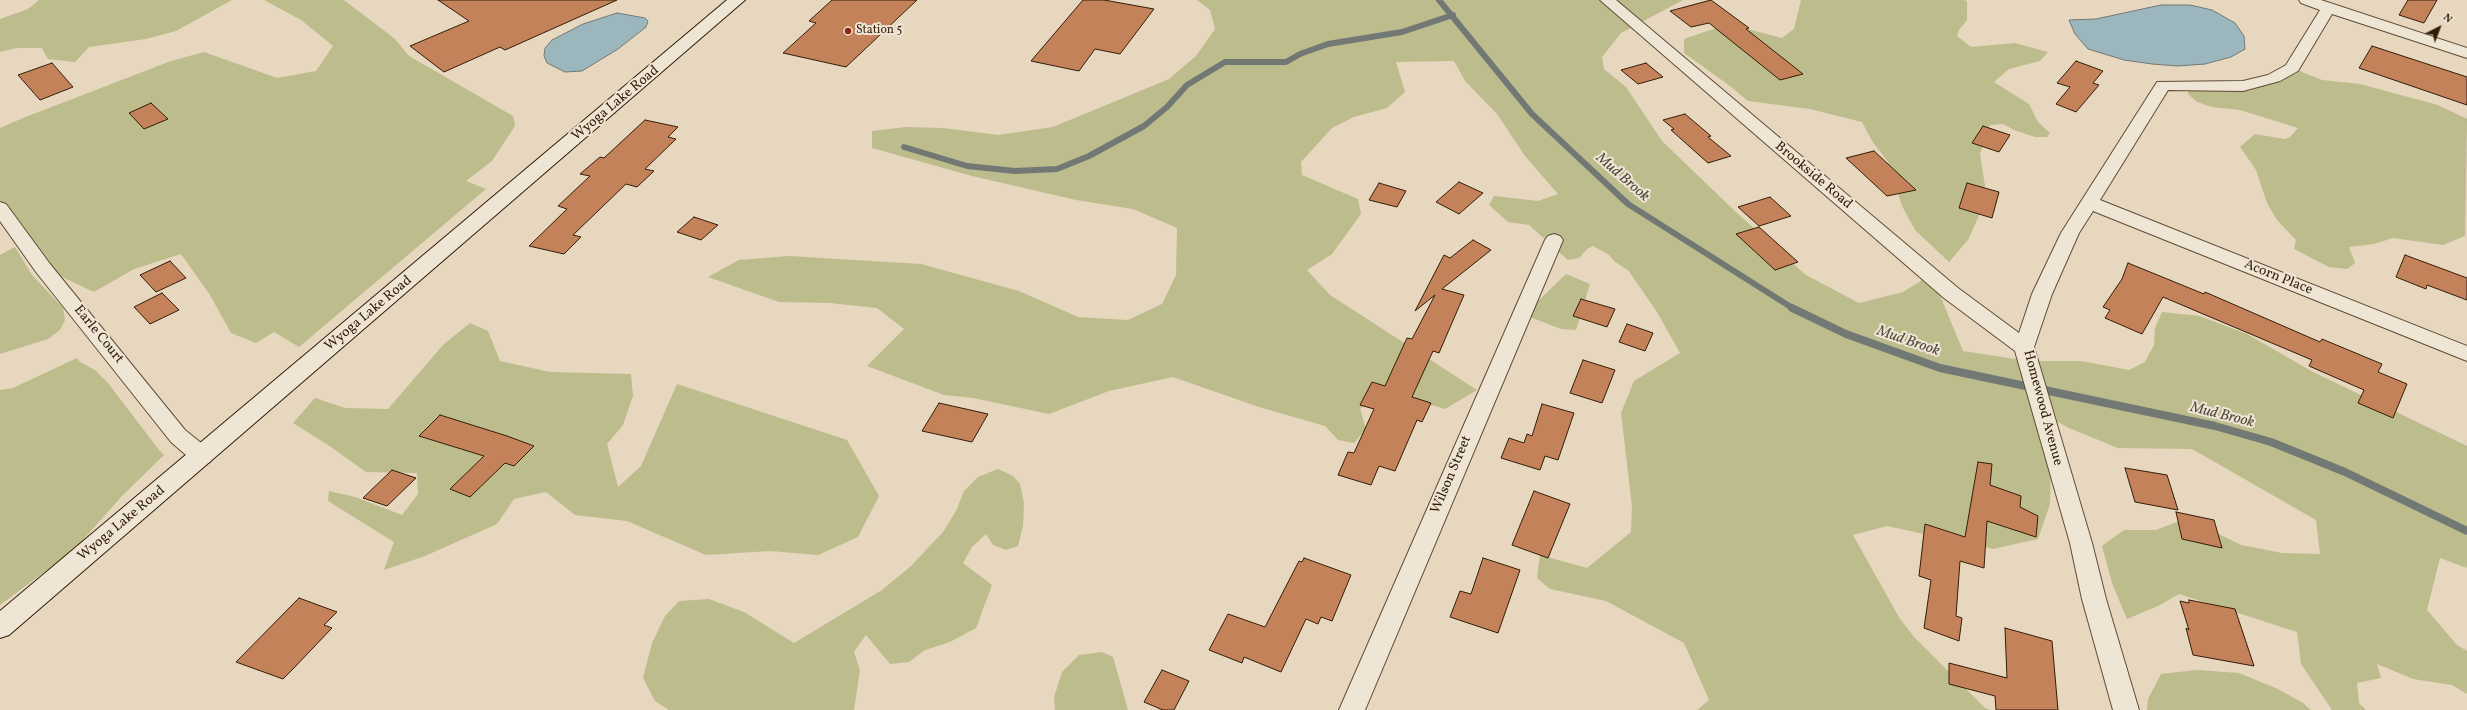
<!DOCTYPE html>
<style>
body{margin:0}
#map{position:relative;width:2467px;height:710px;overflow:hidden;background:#e6d7be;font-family:Vollkorn,serif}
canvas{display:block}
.north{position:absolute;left:2419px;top:8px;width:40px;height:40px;-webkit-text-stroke:3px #efe5d5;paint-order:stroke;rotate:42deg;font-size:11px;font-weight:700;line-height:16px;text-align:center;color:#331d08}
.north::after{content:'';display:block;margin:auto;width:14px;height:18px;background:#331d08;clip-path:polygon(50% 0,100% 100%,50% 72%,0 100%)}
</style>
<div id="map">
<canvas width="2467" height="710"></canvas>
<div class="north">N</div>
</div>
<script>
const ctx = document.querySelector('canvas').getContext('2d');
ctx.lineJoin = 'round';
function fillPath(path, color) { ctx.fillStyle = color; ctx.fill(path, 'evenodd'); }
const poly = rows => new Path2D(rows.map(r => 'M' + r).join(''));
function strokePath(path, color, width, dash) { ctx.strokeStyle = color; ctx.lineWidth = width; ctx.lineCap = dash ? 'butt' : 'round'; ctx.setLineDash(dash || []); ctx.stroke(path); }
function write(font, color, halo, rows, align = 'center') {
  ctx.font = font + ' Vollkorn,serif'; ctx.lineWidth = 4; ctx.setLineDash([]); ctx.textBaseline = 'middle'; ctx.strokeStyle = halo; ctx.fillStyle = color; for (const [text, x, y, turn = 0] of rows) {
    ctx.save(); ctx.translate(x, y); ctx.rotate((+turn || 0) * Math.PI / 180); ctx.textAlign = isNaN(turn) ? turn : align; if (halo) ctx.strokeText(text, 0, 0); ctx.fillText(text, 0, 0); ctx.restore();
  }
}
const green = poly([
 [39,0,232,0,176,31,146,39,89,47,75,62,48,59,42,48,17,48,0,52,0,19,28,9],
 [264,0,344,0,395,39,409,56,513,116,515,126,492,161,466,181,486,189,299,347,274,332,256,343,231,333,210,295,181,254,134,269,94,292,43,268,0,210,0,128,23,118,171,61,204,52,277,78,316,71,333,46,301,20],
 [1197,0,1683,0,1621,33,1602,57,1604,69,1626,87,1662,141,1738,214,1806,275,1859,303,1903,292,1922,280,1939,293,1963,351,2028,361,2081,361,2129,370,2145,362,2154,345,2155,328,2162,312,2199,316,2247,334,2313,372,2467,446,2467,568,2440,558,2427,610,2457,645,2467,651,2467,694,2452,685,2413,679,2377,664,2381,678,2357,683,2359,703,2366,710,2332,710,2301,664,2297,632,2179,594,2158,606,2127,619,2112,583,2102,546,2124,530,2156,530,2187,518,2241,545,2282,553,2320,554,2316,520,2192,449,2118,448,2069,428,2042,413,2051,465,2050,504,2038,539,1993,549,1887,526,1853,535,1900,619,1915,638,1985,708,1991,710,1697,710,1709,700,1684,643,1606,601,1550,589,1537,578,1540,555,1587,568,1631,532,1632,507,1621,413,1634,381,1680,353,1657,312,1628,270,1615,262,1609,255,1593,246,1587,249,1579,258,1568,260,1529,225,1508,222,1489,205,1494,196,1538,201,1558,194,1525,156,1497,114,1465,81,1454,61,1396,62,1405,92,1387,108,1354,117,1332,128,1301,162,1302,175,1358,199,1361,214,1332,254,1307,270,1330,295,1477,390,1445,409,1394,394,1360,408,1366,429,1354,443,1338,440,1325,426,1259,407,1173,377,1109,391,1049,414,973,398,944,395,867,366,904,329,877,308,830,303,779,302,708,277,739,260,789,256,921,264,1019,291,1078,317,1128,320,1162,304,1176,275,1177,228,1133,209,1076,200,972,176,872,148,872,131,906,127,943,128,998,135,1053,127,1169,79,1196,56,1215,29,1210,10],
 [1801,0,1963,0,1967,1,1967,20,1959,30,1957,36,1971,47,2015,43,2048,52,2040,61,2009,69,1994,82,2029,104,2038,122,2050,133,2047,137,2035,137,2014,130,2003,124,1990,125,1980,154,1985,186,1981,211,1968,240,1949,262,1915,230,1902,206,1888,162,1872,141,1862,122,1810,109,1748,101,1730,86,1684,53,1684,39,1716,28,1747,29,1782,38,1794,29],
 [2292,68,2322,80,2360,84,2438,105,2467,119,2465,236,2443,245,2393,238,2374,244,2349,247,2355,263,2347,269,2329,267,2294,249,2296,240,2277,220,2267,203,2256,170,2240,147,2255,134,2285,139,2290,137,2298,128,2240,110,2212,107,2197,102,2188,94,2189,85,2243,86],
 [15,247,32,275,63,308,65,320,60,330,48,339,0,354,0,255],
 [1566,274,1590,284,1576,330,1561,329,1530,317,1535,304],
 [470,323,488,331,500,361,550,372,631,374,633,396,623,425,607,444,618,487,641,466,677,384,847,440,879,496,858,537,818,555,770,551,706,555,627,521,575,515,546,492,514,499,497,524,425,556,384,570,394,542,328,501,329,491,355,497,402,515,418,494,417,473,366,472,328,445,293,423,315,398,345,408,388,409,443,345],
 [77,358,80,362,95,370,108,383,159,450,164,455,122,496,75,549,0,605,0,390,13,388],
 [998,469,1013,476,1020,484,1024,503,1023,526,1018,546,1006,550,993,545,986,534,972,547,963,563,992,585,976,628,950,642,925,650,909,662,890,664,866,635,854,652,860,670,854,710,669,710,655,701,643,678,652,643,665,616,679,601,709,599,744,612,794,643,882,590,911,566,943,532,956,511,964,491,978,477],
 [1102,652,1113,657,1128,710,1055,710,1054,697,1062,672,1079,655],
 [2197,670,2239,673,2278,689,2303,703,2311,710,2147,710,2148,699,2161,674]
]);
const water = poly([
 [2161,5,2190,5,2212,10,2235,23,2244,36,2245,49,2231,57,2205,64,2177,66,2152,64,2124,60,2088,49,2075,34,2069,20,2096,19,2161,5],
 [617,13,645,18,648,21,646,27,618,49,582,71,565,72,547,63,544,56,545,48,552,40,583,24,617,13]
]);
const streamFar1 = poly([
 [1439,0,1532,114,1628,204,1794,309],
 [904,147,967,166,1015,171,1057,169,1089,156,1144,126,1167,107,1187,85,1225,62,1286,62,1300,54,1328,44,1402,32,1453,15]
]);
const stream = poly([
 [1792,308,1846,334,1940,368,2215,426,2271,442,2345,472,2467,531]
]);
const building = poly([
 [438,0,617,0,505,50,500,47,444,72,410,46,469,21,438,0],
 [832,0,917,0,846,67,783,53,816,23,809,21,832,0],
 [1083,0,1104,0,1154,9,1120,54,1095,49,1079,71,1031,61,1083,0],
 [1711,0,1749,28,1746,29,1803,74,1780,80,1709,23,1691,27,1670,11,1711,0],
 [2408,0,2437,0,2424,23,2399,15,2408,0],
 [2372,46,2467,77,2467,105,2359,68,2372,46],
 [2076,61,2103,71,2093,83,2099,85,2076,112,2056,104,2070,87,2057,83,2076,61],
 [52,63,73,87,40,100,18,75,52,63],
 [1646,63,1663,77,1638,84,1621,70,1646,63],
 [151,103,168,119,144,129,129,113,151,103],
 [1685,114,1711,136,1708,137,1731,156,1708,163,1671,130,1674,129,1663,120,1685,114],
 [645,120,678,127,668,137,676,139,645,169,654,171,637,187,626,184,573,235,581,237,564,254,529,246,567,209,558,206,590,176,580,174,600,157,604,158,645,120],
 [1983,126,2010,135,1999,152,1972,143,1983,126],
 [1874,151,1916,190,1887,196,1846,158,1874,151],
 [1459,182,1483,193,1459,214,1436,202,1459,182],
 [1379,183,1406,191,1397,207,1369,200,1379,183],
 [1967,183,1999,192,1992,218,1959,208,1967,183],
 [1770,197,1791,216,1759,226,1738,207,1770,197],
 [694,217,718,225,701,240,677,232,694,217],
 [1759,227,1798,262,1775,270,1736,234,1759,227],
 [1473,240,1491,250,1442,289,1464,295,1439,353,1433,351,1412,397,1431,403,1422,422,1417,420,1395,471,1379,466,1371,485,1338,475,1348,452,1354,453,1374,409,1360,405,1372,382,1385,386,1407,338,1412,339,1435,295,1415,311,1444,255,1450,258,1473,240],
 [2405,255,2467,278,2467,300,2427,285,2426,289,2396,277,2405,255],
 [170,261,186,278,156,292,140,275,170,261],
 [2128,263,2204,294,2205,292,2320,342,2322,339,2382,364,2378,372,2407,384,2393,418,2358,403,2364,390,2309,366,2312,360,2163,297,2142,334,2105,318,2110,310,2103,307,2122,279,2128,263],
 [162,293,179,310,150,324,134,307,162,293],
 [1581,299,1615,309,1607,327,1573,316,1581,299],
 [1627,324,1653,333,1645,351,1619,342,1627,324],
 [1583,360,1615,370,1602,403,1570,393,1583,360],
 [939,403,988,414,972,442,922,431,939,403],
 [1542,404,1574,413,1558,460,1545,456,1540,470,1501,458,1509,438,1524,443,1527,434,1532,436,1542,404],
 [440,415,507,436,534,446,514,466,505,463,470,497,450,489,484,456,419,436,440,415],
 [1978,462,1992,464,1990,485,2021,496,2020,507,2038,516,2036,537,1987,521,1984,568,1960,561,1956,616,1962,618,1959,641,1924,628,1931,580,1919,576,1925,524,1965,537,1978,462],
 [2125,468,2167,475,2178,510,2135,502,2125,468],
 [392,470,416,478,387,506,363,498,392,470],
 [1534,491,1570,504,1548,558,1512,545,1534,491],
 [2176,512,2214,520,2222,548,2182,539,2176,512],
 [1304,558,1351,575,1332,621,1321,617,1318,624,1306,619,1281,672,1244,657,1242,663,1209,650,1228,614,1265,627,1299,561,1302,562,1304,558],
 [1483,558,1520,570,1498,633,1450,617,1460,591,1471,594,1483,558],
 [299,598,337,612,324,625,332,628,292,670,283,679,236,662,299,598],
 [2189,600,2235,609,2254,666,2193,655,2186,628,2189,630,2180,601,2189,603,2189,600],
 [2005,628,2052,641,2058,710,1996,710,1995,696,1949,684,1949,663,2007,678,2005,628],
 [1162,670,1189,681,1174,710,1163,710,1144,702,1162,670]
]);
const street = poly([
 [1600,0,1616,0,1958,288,2019,333,2032,294,2061,233,2157,82,2243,81,2268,75,2286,65,2320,10,2301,3,2299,0,2321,0,2467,48,2467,58,2332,14,2298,71,2280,81,2243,91,2168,90,2100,200,2467,346,2467,361,2093,211,2079,233,2052,294,2034,347,2092,543,2106,599,2139,710,2113,710,2082,599,2070,543,2015,351,1944,298,1600,0],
 [0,202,6,204,50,264,185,430,210,450,213,456,210,462,202,464,194,462,171,442,36,272,0,221,0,202],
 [1554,234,1560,236,1563,240,1365,710,1339,710,1545,240,1548,236,1554,234]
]);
const secondary = poly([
 [727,0,745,0,9,635,0,638,0,611,727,0]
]);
const markers = [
 [848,31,4,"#8f2418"]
];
const farPoinames = [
 ["Station 5",856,31]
];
const streetNames = [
 ["Wyoga Lake Road",616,104,-40],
 ["Brookside Road",1813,176,40],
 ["Acorn Place",2278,278,22],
 ["Wyoga Lake Road",369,314,-40],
 ["Earle Court",98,335,51],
 ["Homewood Avenue",2042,408,75],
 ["Wilson Street",1452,475,-67],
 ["Wyoga Lake Road",122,524,-40]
];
const waterNames = [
 ["Mud Brook",1622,178,41],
 ["Mud Brook",1908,342,19],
 ["Mud Brook",2222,416,14]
];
fillPath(green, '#bdbc8c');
fillPath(water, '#9cb6bd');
strokePath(water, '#727975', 1);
strokePath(streamFar1, '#727975', 6);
strokePath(stream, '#727975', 8);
fillPath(building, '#c4825b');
strokePath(building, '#331d08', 1);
strokePath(street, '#604c36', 2);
strokePath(secondary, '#331d08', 2);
fillPath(street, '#efe5d5');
fillPath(secondary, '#efe5d5');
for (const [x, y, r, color] of markers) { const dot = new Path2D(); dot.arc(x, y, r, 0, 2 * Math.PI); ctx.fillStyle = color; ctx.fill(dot); strokePath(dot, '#efe5d5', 1.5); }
write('12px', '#331d08', '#efe5d5', farPoinames, 'left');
write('14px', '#331d08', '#efe5d5', streetNames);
write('italic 15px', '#524b3e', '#efe5d5', waterNames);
</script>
